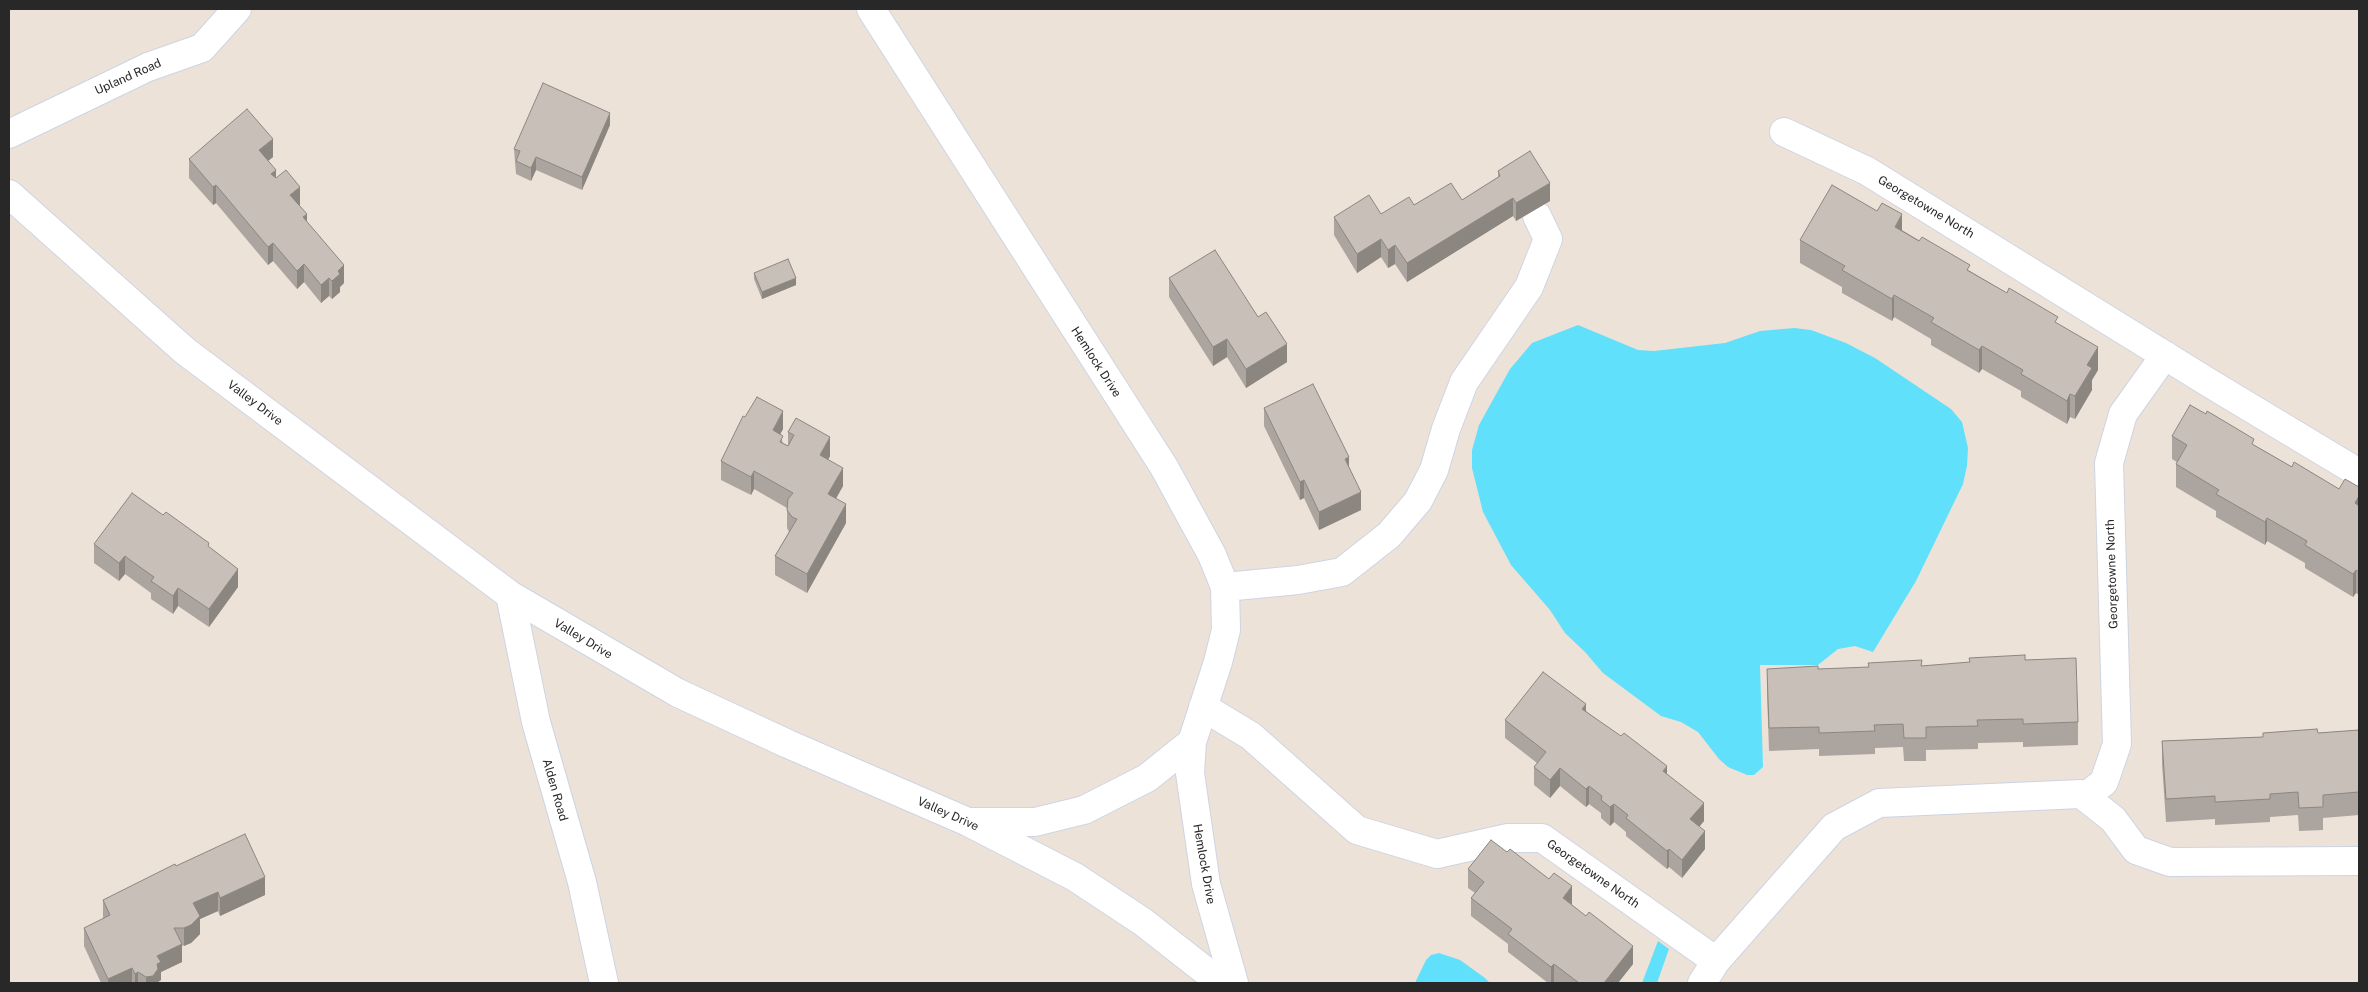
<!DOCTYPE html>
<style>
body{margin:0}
#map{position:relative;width:2368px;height:992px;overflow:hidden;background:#ede2d8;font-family:"Public Sans",sans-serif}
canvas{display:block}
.frame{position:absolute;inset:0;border:10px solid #282828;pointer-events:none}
</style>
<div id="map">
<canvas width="2368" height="992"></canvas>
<div class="frame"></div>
</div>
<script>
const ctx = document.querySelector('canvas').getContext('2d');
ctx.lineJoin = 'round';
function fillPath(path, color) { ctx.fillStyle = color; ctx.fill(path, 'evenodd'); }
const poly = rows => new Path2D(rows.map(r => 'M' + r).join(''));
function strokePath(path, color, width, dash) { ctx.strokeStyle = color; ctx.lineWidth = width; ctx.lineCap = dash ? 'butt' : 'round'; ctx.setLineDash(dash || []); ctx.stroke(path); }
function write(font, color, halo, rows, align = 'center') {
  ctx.font = font + ' "Public Sans",sans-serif'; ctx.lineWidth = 4; ctx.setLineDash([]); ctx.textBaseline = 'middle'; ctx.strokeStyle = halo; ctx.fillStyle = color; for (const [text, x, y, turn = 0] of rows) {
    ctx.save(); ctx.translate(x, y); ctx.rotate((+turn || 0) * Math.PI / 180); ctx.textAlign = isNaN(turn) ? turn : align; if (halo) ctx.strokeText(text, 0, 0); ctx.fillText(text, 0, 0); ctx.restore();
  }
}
const water = poly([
 [1578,325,1638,350,1654,351,1725,343,1760,331,1794,328,1811,330,1846,343,1875,358,1951,409,1962,422,1968,448,1967,466,1963,484,1916,581,1873,652,1855,646,1838,649,1818,665,1760,665,1763,767,1754,775,1747,775,1728,767,1719,759,1698,732,1681,722,1661,716,1603,673,1585,652,1565,633,1550,610,1511,565,1483,512,1472,468,1472,450,1479,425,1510,369,1532,343],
 [1658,941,1669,949,1657,983,1642,983],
 [1439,953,1460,960,1485,978,1490,983,1415,983,1426,960,1431,955]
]);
const minor = poly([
 [871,9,1164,467,1212,555,1225,587,1226,630,1218,662,1192,742,1190,773,1206,884,1234,983],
 [1784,132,1867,171,2211,384,2359,473],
 [9,134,148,67,202,48,237,9],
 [9,194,185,351,510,595,678,693,788,744,968,822,1075,877,1143,922,1221,983],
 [1225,587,1298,580,1342,572,1389,535,1418,501,1434,470,1446,429,1464,382,1529,287,1548,239,1537,216],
 [510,595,536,722,582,882,604,983],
 [1203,707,1251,736,1357,830,1437,854,1508,838,1542,838,1716,961],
 [2085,797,2104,782,2117,744,2109,463,2123,414,2165,355],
 [972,822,1035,822,1084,810,1147,778,1192,742],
 [1702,983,1716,961,1834,827,1879,803,2081,794,2113,819,2136,850,2170,862,2359,861]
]);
const wall = poly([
 [610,125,582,190,536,170,531,181,516,174,514,149],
 [273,157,268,161,276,178,300,205,299,206,307,222,344,283,340,287,340,292,332,299,329,296,321,303,304,282,297,289,273,261,268,265,216,203,213,205,189,178,189,159],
 [1498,171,1550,201,1516,221,1513,216,1407,282,1395,264,1388,268,1381,257,1357,273,1334,235,1334,217,1381,214,1414,205,1462,200,1498,177],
 [1902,230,2058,324,2098,370,2092,380,2092,390,2075,419,2070,417,2067,424,2021,397,2021,391,1982,369,1979,373,1931,345,1931,339,1894,317,1892,321,1842,293,1842,287,1800,263,1800,240],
 [754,273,796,285,762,299,754,279],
 [1169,278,1287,362,1246,388,1227,357,1213,366,1169,297],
 [1264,408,1349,467,1361,510,1319,530,1304,498,1300,500,1264,426],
 [745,417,783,429,780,434,783,443,788,446,788,432,830,456,828,460,843,486,836,499,846,523,807,593,775,575,775,556,789,532,787,528,787,508,754,489,751,495,721,480,721,461],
 [2172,436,2254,445,2292,467,2339,489,2359,487,2359,595,2356,593,2353,597,2305,568,2305,563,2267,541,2265,545,2216,517,2216,511,2176,487,2176,464,2177,462,2172,459],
 [94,544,209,548,238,587,209,627,178,606,173,614,151,599,151,593,125,574,119,581,94,563],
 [2025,660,2078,722,2078,745,2023,747,2023,742,1978,743,1978,749,1926,750,1926,761,1904,761,1903,747,1875,748,1875,754,1819,756,1819,749,1769,751,1767,692,1767,669,1818,669,1922,666],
 [1586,711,1667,774,1704,821,1699,827,1705,849,1682,878,1669,867,1667,869,1626,836,1626,832,1614,822,1610,826,1601,818,1601,813,1589,804,1586,807,1560,786,1550,798,1534,785,1534,767,1537,763,1505,738,1505,720],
 [2359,730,2359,815,2323,818,2323,830,2299,831,2298,815,2270,817,2270,822,2215,825,2215,819,2166,822,2162,764,2162,741,2263,737],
 [176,866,265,895,220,916,218,911,200,919,200,934,191,943,182,946,182,962,161,972,161,980,158,982,158,983,101,983,84,946,84,928,103,919,103,900],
 [1468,869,1572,905,1633,964,1618,983,1555,983,1554,982,1553,983,1548,983,1508,952,1508,944,1471,916,1471,898,1475,893,1468,888]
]);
const shadedWall = poly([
 [610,113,610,125,582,190,582,177],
 [273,139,273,157,259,168,259,150],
 [536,157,536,170,531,181,531,168],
 [276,170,276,188,271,174],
 [1550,183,1550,201,1516,221,1516,203],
 [216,185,216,203,213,205,213,187],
 [300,187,300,205,290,213,290,195],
 [1513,198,1513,216,1407,282,1407,263],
 [307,214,307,233,303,217],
 [1902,214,1902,237,1895,227],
 [1381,239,1381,257,1357,273,1357,254],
 [273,243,273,261,268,265,268,247],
 [1395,245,1395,264,1388,268,1388,250],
 [304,264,304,282,297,289,297,271],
 [344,265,344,283,340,287,340,292,332,299,332,281,338,271],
 [329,278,329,296,321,303,321,285],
 [796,278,796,285,762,299,762,292],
 [1894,295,1894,317,1892,321,1892,299],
 [1227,339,1227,357,1213,366,1213,347],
 [1287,344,1287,362,1246,388,1246,369],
 [1982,346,1982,369,1979,373,1979,350],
 [2098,347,2098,370,2092,380,2092,390,2075,419,2075,396,2087,365],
 [2070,394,2070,417,2067,424,2067,401],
 [783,411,783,429,773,448,773,430],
 [830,437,830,456,820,474,820,455],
 [1349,457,1349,476,1345,459],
 [843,468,843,486,828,512,828,494],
 [754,471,754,489,751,495,751,477],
 [1304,480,1304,498,1300,500,1300,482],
 [1361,492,1361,510,1319,530,1319,512],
 [2359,496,2359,519,2355,503],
 [846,504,846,523,807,593,807,574],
 [2267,518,2267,541,2265,545,2265,522],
 [125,556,125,574,119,581,119,563],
 [238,569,238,587,209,627,209,609],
 [2356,570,2356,593,2353,597,2353,574],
 [178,588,178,606,173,614,173,596],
 [1586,704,1586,722,1582,709],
 [1667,766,1667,785,1663,771],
 [1560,768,1560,786,1550,798,1550,780],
 [1589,786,1589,804,1586,807,1586,789],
 [1704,803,1704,821,1690,838,1690,819],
 [1614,804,1614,822,1610,826,1610,807],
 [1705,831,1705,849,1682,878,1682,860],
 [1669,849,1669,867,1667,869,1667,851],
 [265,877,265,895,220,916,220,898],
 [1572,886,1572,905,1563,898],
 [218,892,218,911,200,919,200,934,191,943,184,946,184,928,193,903],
 [182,944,182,962,161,972,161,980,158,982,158,983,146,983,146,977,157,956],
 [1633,946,1633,964,1618,983,1604,983],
 [1554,964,1554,982,1553,983,1551,983,1551,967],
 [132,968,132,983,108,983,108,979],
 [138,972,138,983,135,983,135,974]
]);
const building = poly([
 [543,83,610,113,582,177,536,157,531,168,516,161,520,151,514,149,543,83],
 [247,109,273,139,259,150,276,170,271,174,276,178,286,170,300,187,290,195,307,214,303,217,344,265,338,271,340,274,332,281,329,278,321,285,304,264,297,271,273,243,268,247,216,185,213,187,189,159,247,109],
 [1530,151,1550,183,1516,203,1513,198,1407,263,1395,245,1388,250,1381,239,1357,254,1334,217,1369,195,1381,214,1409,197,1414,205,1451,183,1462,200,1500,176,1498,171,1530,151],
 [1832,185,1877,211,1882,203,1902,214,1895,227,1919,241,1922,237,1970,265,1967,270,2007,293,2009,288,2058,317,2055,322,2098,347,2087,365,2092,368,2075,396,2070,394,2067,401,2021,374,2023,370,1982,346,1979,350,1931,322,1934,318,1894,295,1892,299,1842,270,1845,266,1800,240,1832,185],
 [1215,250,1258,317,1266,312,1287,344,1246,369,1227,339,1213,347,1169,278,1215,250],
 [788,259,796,278,762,292,754,273,788,259],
 [1313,384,1349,457,1345,459,1361,492,1319,512,1304,480,1300,482,1264,408,1313,384],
 [757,397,783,411,773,430,783,436,780,442,788,446,794,435,788,432,796,418,830,437,820,455,843,468,828,494,846,504,807,574,775,556,797,519,792,517,787,510,788,499,793,493,754,471,751,477,721,461,743,416,745,417,757,397],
 [2190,405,2206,414,2207,411,2254,439,2252,444,2292,467,2294,462,2339,489,2345,479,2359,487,2359,496,2355,503,2359,506,2359,572,2356,570,2353,574,2305,545,2307,541,2267,518,2265,522,2216,494,2219,490,2176,464,2187,445,2172,436,2190,405],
 [132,493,163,515,166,512,209,543,208,546,238,569,209,609,178,588,173,596,151,581,154,577,130,560,125,556,119,563,94,544,132,493],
 [2025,655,2025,660,2076,658,2078,722,2023,724,2023,719,1977,720,1978,726,1926,727,1926,738,1904,738,1903,724,1874,725,1875,731,1819,733,1819,727,1769,728,1767,669,1818,666,1818,669,1869,667,1868,663,1922,660,1921,666,1970,662,1969,658,2025,655],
 [1543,672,1586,704,1582,709,1621,736,1624,733,1667,766,1663,771,1704,803,1690,819,1705,831,1682,860,1669,849,1667,851,1626,818,1628,815,1614,804,1610,807,1601,800,1602,796,1589,786,1586,789,1560,768,1550,780,1534,767,1546,752,1505,720,1543,672],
 [2317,729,2318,733,2359,730,2359,792,2323,795,2323,807,2299,808,2298,792,2270,794,2270,799,2215,802,2215,796,2166,799,2162,741,2263,737,2263,733,2317,729],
 [245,834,265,877,220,898,218,892,193,903,200,916,191,925,184,928,174,928,182,944,157,956,161,962,157,964,158,969,153,976,146,977,138,972,135,974,132,968,108,979,84,928,110,915,103,900,175,864,176,866,245,834],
 [1491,840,1507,852,1510,849,1549,879,1554,873,1572,886,1563,898,1586,916,1589,912,1633,946,1604,983,1579,983,1554,964,1551,967,1508,934,1512,929,1471,898,1484,882,1468,869,1491,840]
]);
const streetNames = [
 ["Upland Road",128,77,-24],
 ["Georgetowne North",1926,207,31],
 ["Hemlock Drive",1096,362,57],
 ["Valley Drive",255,403,37],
 ["Georgetowne North",2112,574,-92],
 ["Valley Drive",583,639,31],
 ["Alden Road",555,790,74],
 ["Valley Drive",948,814,24],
 ["Hemlock Drive",1204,864,80],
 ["Georgetowne North",1593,874,35]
];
fillPath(water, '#60e0fa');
strokePath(minor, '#cdd4e3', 30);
strokePath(minor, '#fff', 28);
fillPath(wall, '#aca49e');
fillPath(shadedWall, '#8c8681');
fillPath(building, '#c8bfb8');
strokePath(building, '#8c8681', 1);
write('12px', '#282828', '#fff', streetNames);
</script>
